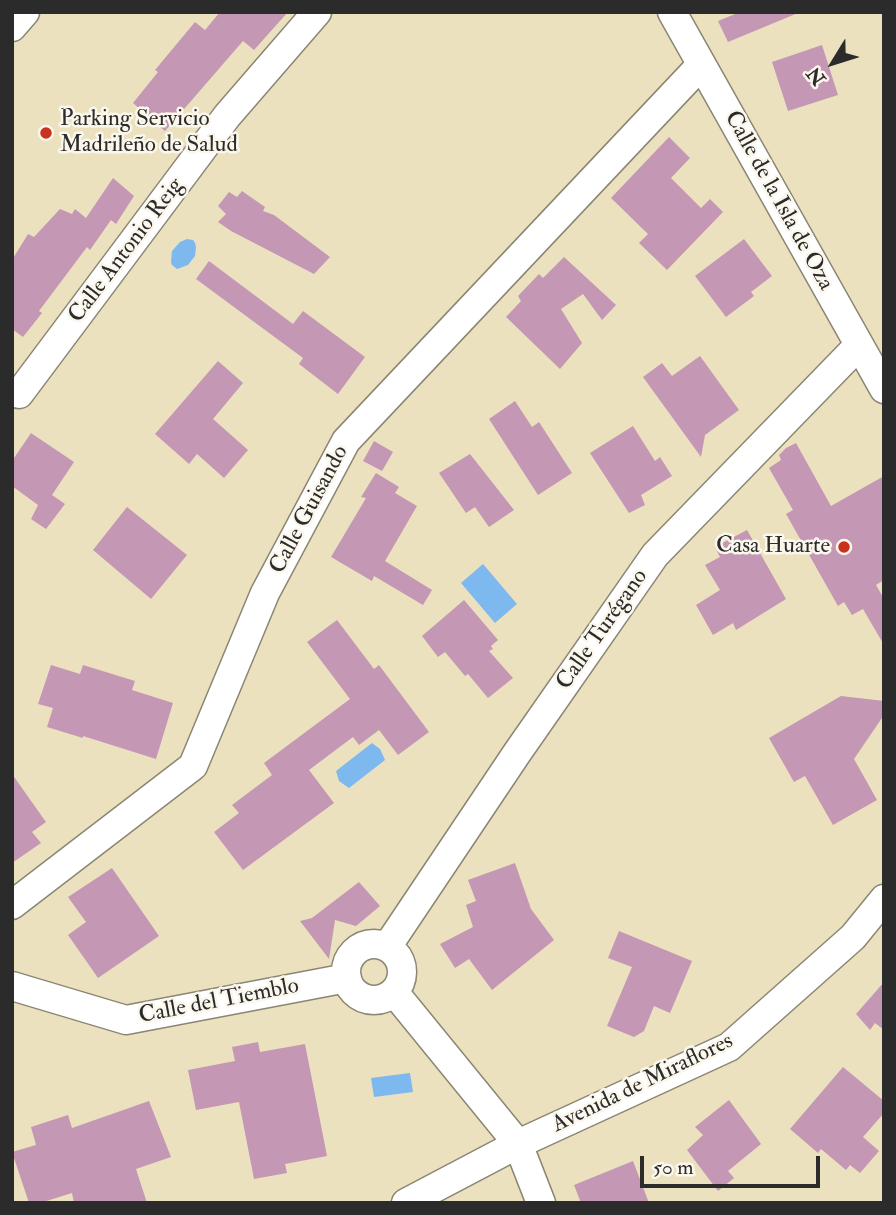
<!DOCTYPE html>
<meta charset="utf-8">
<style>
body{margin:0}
#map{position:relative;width:896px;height:1215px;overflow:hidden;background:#ebe1be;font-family:"IM FELL Double Pica",serif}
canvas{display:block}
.frame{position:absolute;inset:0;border:14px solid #2b2b2b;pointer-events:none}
.north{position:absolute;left:798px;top:28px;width:70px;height:70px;-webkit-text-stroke:5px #fbf7ec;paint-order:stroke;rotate:232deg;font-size:19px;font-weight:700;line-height:28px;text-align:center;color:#2b2b2b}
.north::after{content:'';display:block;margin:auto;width:24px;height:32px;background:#2b2b2b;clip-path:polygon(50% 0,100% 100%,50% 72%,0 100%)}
.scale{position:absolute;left:640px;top:1156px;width:180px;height:32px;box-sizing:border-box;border:4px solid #2b2b2b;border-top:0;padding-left:9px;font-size:21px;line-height:24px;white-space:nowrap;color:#2b2b2b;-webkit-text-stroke:5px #fbf7ec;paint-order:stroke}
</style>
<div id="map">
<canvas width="896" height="1215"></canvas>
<div class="frame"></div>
<div class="north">N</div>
<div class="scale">50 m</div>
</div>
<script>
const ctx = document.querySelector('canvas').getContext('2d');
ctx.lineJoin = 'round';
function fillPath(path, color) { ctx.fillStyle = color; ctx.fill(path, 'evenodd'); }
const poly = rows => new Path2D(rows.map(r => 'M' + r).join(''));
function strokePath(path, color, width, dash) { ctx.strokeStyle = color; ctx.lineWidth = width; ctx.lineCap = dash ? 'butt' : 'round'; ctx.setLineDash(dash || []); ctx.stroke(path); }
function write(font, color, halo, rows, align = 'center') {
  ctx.font = font + ' "IM FELL Double Pica",serif'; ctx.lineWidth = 5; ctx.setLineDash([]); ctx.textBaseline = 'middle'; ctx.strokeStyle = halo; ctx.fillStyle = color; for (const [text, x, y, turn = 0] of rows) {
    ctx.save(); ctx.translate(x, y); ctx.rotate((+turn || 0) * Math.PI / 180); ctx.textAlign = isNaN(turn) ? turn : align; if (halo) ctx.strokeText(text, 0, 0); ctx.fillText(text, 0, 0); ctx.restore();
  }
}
const water = poly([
 [187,239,193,240,195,243,196,247,195,256,188,265,177,269,172,265,171,262,172,251,180,242],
 [483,564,517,604,495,623,461,583],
 [372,743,380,749,385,760,349,788,339,781,336,771],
 [410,1073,413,1092,374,1097,371,1078]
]);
const building = poly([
 [220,12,288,12,254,50,243,41,165,131,133,103,158,72,155,70,195,22,205,30],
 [740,12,798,12,798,13,728,42,718,21],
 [822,45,838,95,788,111,772,62],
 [669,137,690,158,671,178,701,208,710,199,723,212,667,270,639,243,648,234,611,198],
 [113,178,134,196,116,224,111,220,90,250,87,247,39,311,42,313,23,337,12,329,12,260,28,234,34,237,60,209,72,214,75,209,86,218],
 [242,191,265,207,263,211,274,215,330,257,314,274,231,231,218,222,226,214,218,206,229,192,237,197],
 [744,239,772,276,751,292,754,296,726,317,695,276],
 [564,257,616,305,602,320,583,294,561,309,582,343,560,369,506,317,521,301,518,296,539,274,543,278],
 [209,261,293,324,303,311,365,357,338,394,299,364,303,358,196,279],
 [700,356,739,410,705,435,701,457,643,377,662,363,672,376],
 [218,361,243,383,213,419,248,450,224,478,197,454,189,464,155,434],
 [515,401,532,427,539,422,572,473,538,495,489,419],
 [633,426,655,461,660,457,672,476,641,495,645,505,629,513,590,453],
 [31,433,74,462,52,495,65,504,46,529,31,519,38,505,12,486,12,461],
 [374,441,393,452,382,471,363,461],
 [796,443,831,506,884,476,884,580,876,585,884,599,884,645,863,609,852,615,844,602,838,606,786,514,793,510,769,468,781,460,779,455,786,448],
 [470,454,514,510,489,527,475,507,466,513,439,473],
 [376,473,399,487,395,493,417,506,385,561,432,590,423,605,374,576,372,581,331,557,366,498,361,497],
 [127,507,187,555,151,599,93,550],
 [747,530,786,599,736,630,733,623,713,635,696,605,720,590,705,565,720,557,715,547],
 [464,600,498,640,491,646,493,649,489,651,513,678,488,698,468,674,465,676,445,652,438,657,422,636],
 [337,620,374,669,379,665,429,732,398,755,379,730,359,745,353,737,309,770,334,803,243,870,214,832,239,813,232,805,272,775,264,763,350,699,307,642],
 [51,665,80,674,83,665,135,681,132,690,173,703,156,759,83,736,83,738,47,727,53,708,38,704],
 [841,696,884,701,884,715,854,759,877,800,833,825,805,776,794,782,769,738],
 [12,774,46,822,32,832,41,843,12,863],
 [515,863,531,909,554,940,492,990,469,959,455,968,440,944,473,927,466,905,476,901,468,880],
 [112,868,159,936,98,978,68,935,86,922,68,897],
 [359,882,380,906,356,926,335,920,329,959,300,921,312,918],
 [619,931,692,961,670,1013,654,1006,644,1031,634,1037,607,1026,632,967,608,958],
 [884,982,884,1030,875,1023,870,1030,856,1014],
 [258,1042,260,1052,305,1044,327,1156,285,1164,287,1173,254,1179,239,1102,196,1110,188,1070,235,1061,232,1047],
 [843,1067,884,1101,884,1113,863,1137,879,1151,860,1173,850,1165,846,1170,821,1149,818,1153,790,1129],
 [729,1100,761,1144,728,1171,734,1178,718,1191,687,1150,703,1135,695,1127],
 [149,1101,171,1157,136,1169,147,1203,74,1203,72,1193,40,1203,29,1203,12,1152,36,1145,31,1127,68,1115,72,1128],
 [633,1161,649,1203,581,1203,574,1185]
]);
const street = poly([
 [672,12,884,389],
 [12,27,25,12],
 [19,394,227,116,317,12],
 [12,905,193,766,265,593,346,441,701,65],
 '346 972a28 28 0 1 1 56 0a28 28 0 1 1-56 0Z',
 [387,947,517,753,655,555,859,345],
 [12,986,126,1020,347,978],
 [394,992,518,1144,541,1203],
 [406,1203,518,1144,729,1047,853,937,884,899]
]);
const markers = [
 [46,133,7,"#c8321e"],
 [844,547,7,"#c8321e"]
];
const poiNames = [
 ["Parking Servicio",60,120],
 ["Madrileño de Salud",60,146],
 ["Casa Huarte",830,547,"right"]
];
const streetNames = [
 ["Calle de la Isla de Oza",778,201,61],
 ["Calle Antonio Reig",127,251,-53],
 ["Calle Guisando",310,510,-62],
 ["Calle Turégano",603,630,-55],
 ["Calle del Tiemblo",219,1002,-11],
 ["Avenida de Miraflores",643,1084,-26]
];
fillPath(water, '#7db8ef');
fillPath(building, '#c497b5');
strokePath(street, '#8b8674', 31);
strokePath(street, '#fff', 28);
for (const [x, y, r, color] of markers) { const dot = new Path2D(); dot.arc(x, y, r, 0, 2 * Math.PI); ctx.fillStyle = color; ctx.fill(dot); strokePath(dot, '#fbf7ec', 2.5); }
write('23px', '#2b2b2b', '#fbf7ec', poiNames, 'left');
write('23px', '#2b2b2b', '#fbf7ec', streetNames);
</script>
